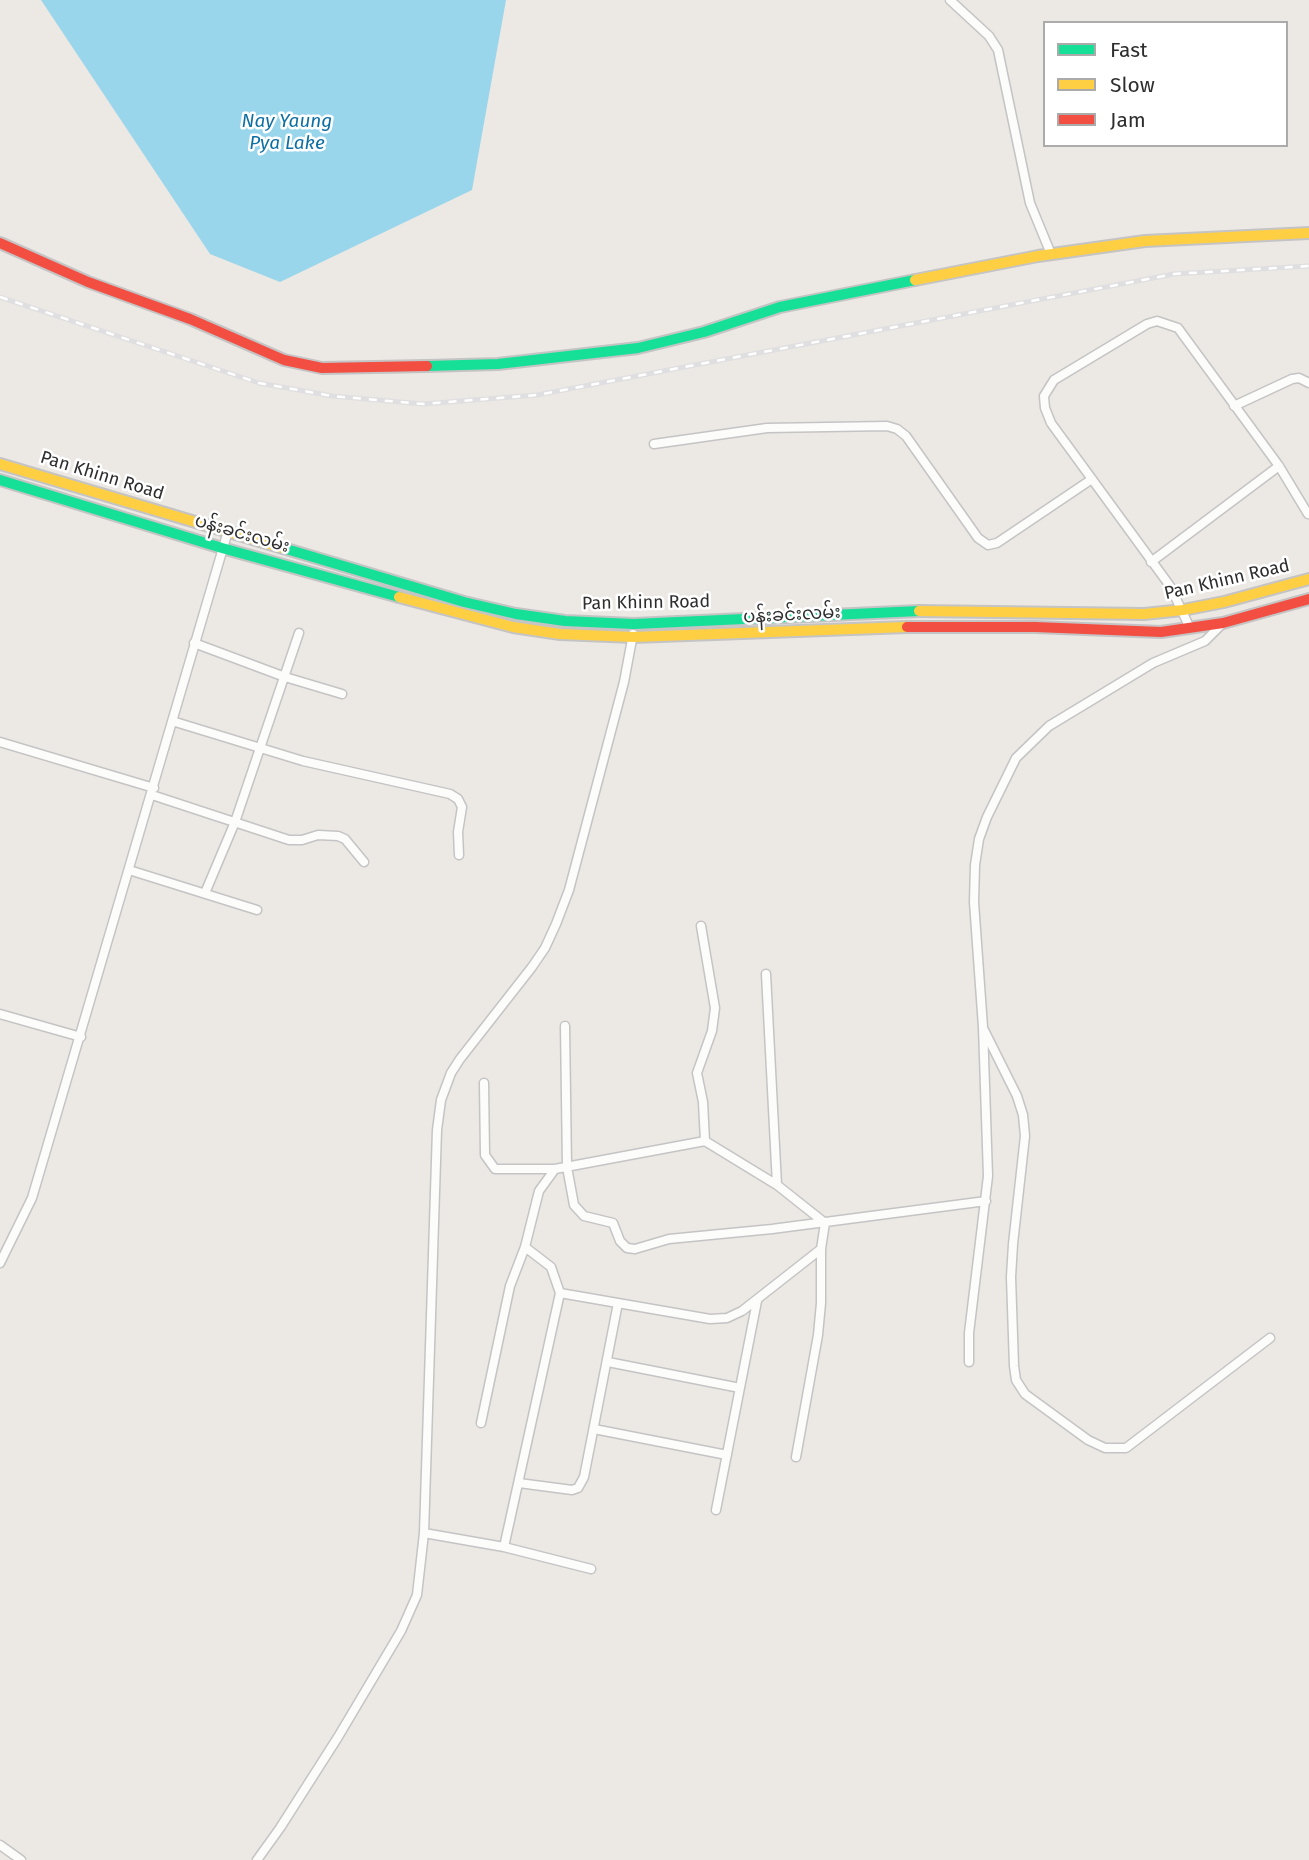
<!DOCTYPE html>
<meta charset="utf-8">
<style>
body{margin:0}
#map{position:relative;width:1309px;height:1860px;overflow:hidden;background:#ece8e4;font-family:"Fira Sans",sans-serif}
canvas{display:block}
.legend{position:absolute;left:1043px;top:21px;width:245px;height:126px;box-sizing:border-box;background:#fff;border:2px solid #ababab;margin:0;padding:9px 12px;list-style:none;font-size:21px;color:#2e2e2e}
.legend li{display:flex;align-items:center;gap:14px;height:35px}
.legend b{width:35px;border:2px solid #ababab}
</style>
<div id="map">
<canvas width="1309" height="1860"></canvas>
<ul class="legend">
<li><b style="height:9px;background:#16e098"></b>Fast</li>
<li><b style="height:9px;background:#ffcf43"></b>Slow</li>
<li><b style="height:9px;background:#f24e42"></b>Jam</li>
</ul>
</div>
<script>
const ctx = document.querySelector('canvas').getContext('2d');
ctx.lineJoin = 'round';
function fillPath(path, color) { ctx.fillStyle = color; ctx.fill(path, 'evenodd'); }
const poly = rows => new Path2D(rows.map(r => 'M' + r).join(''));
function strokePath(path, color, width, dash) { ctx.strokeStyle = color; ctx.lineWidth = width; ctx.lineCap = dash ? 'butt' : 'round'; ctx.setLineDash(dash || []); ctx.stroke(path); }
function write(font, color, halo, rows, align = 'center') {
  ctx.font = font + ' "Fira Sans","Noto Sans Myanmar",sans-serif'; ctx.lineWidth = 5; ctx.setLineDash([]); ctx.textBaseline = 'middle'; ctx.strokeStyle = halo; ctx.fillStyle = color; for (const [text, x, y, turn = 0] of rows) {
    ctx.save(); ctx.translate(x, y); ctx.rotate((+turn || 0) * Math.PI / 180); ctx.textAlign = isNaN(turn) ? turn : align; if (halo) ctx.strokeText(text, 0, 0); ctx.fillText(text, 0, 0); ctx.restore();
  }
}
const water = poly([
 [41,0,506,0,472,190,280,282,210,254]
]);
const street = poly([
 [950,0,989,36,998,50,1030,203,1051,254],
 [1234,406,1292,379,1299,378,1309,383],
 [654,444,767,428,887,426,897,429,906,436,978,538,988,545,997,543,1092,479],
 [1151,562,1279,466],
 [1190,628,1170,586,1051,423,1045,408,1044,396,1054,380,1147,324,1157,321,1178,328,1279,466,1308,514],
 [194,643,285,677,342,694],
 [172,721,303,761,450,794,458,799,462,807,458,832,459,855],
 [0,742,154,788],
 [152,795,289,840,302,840,318,835,338,836,345,839,364,862],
 [129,870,257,910],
 [205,893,235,822,299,633],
 [701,926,715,1008,712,1031,697,1073,703,1102,705,1141],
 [766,974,777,1185],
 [0,1014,81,1037],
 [565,1026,567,1167,574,1205,584,1216,613,1223,620,1241,627,1248,635,1249,669,1239,772,1229,986,1201],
 [984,1030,1017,1096,1023,1115,1025,1136,1013,1244,1011,1277,1014,1366,1016,1380,1025,1394,1088,1440,1105,1448,1126,1448,1270,1338],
 [484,1083,485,1155,495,1169,555,1169,705,1141,777,1185,825,1223,821,1249,821,1303,818,1335,796,1457],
 [525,1247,551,1267,560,1293,710,1319,727,1318,742,1311,821,1249],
 [0,1263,32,1198,228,531],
 [608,1362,740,1388],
 [969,1362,969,1333,988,1176,983,1027,974,902,975,865,979,839,987,817,1016,758,1049,726,1153,663,1205,641,1222,624],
 [481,1423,510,1286,525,1247,539,1191,555,1169],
 [594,1429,727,1455],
 [519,1483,572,1490,578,1488,584,1477,618,1303],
 [716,1510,757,1301],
 [424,1533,504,1547,591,1569],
 [504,1547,560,1293],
 [0,1845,21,1860],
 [257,1860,280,1828,338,1737,401,1631,417,1595,424,1533,437,1130,441,1100,451,1073,460,1059,532,967,545,948,556,924,569,890,596,788,624,682,633,634]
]);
const fast = poly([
 [427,366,498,364,638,348,704,332,780,307,915,280],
 [0,480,222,548,399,597],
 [283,548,464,602,516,614,565,621,634,624,919,611]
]);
const slow = poly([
 [915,280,1038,256,1145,241,1309,233],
 [0,464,283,548],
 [399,597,513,627,560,634,633,637,907,627],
 [919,611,1144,614,1183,610,1224,602,1309,579]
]);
const jam = poly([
 [0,243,88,282,190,319,284,360,322,368,427,366],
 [907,627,1035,627,1161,632,1223,623,1309,599]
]);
const rail = poly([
 [0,297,259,383,332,396,423,404,537,395,1174,274,1309,266]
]);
const streetNames = [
 ["Pan Khinn Road",102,476,17],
 ["ပန်းခင်းလမ်း",242,534,16],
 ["Pan Khinn Road",1227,580,-13],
 ["Pan Khinn Road",646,603,-1],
 ["ပန်းခင်းလမ်း",792,615,-3]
];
const waterNames = [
 ["Nay Yaung",287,122],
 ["Pya Lake",287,144]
];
fillPath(water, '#99d6ec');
strokePath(street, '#c5c4c5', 11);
strokePath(fast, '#c5c4c5', 14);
strokePath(slow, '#c5c4c5', 14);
strokePath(jam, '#c5c4c5', 14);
strokePath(street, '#fcfcfb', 8);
strokePath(fast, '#16e098', 10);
strokePath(slow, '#ffcf43', 10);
strokePath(jam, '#f24e42', 10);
strokePath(rail, '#dfdfe1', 5);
strokePath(rail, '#fff', 2.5, [8]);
write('18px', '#2e2e2e', '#fff', streetNames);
write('italic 19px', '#0d6fa3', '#fff', waterNames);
</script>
